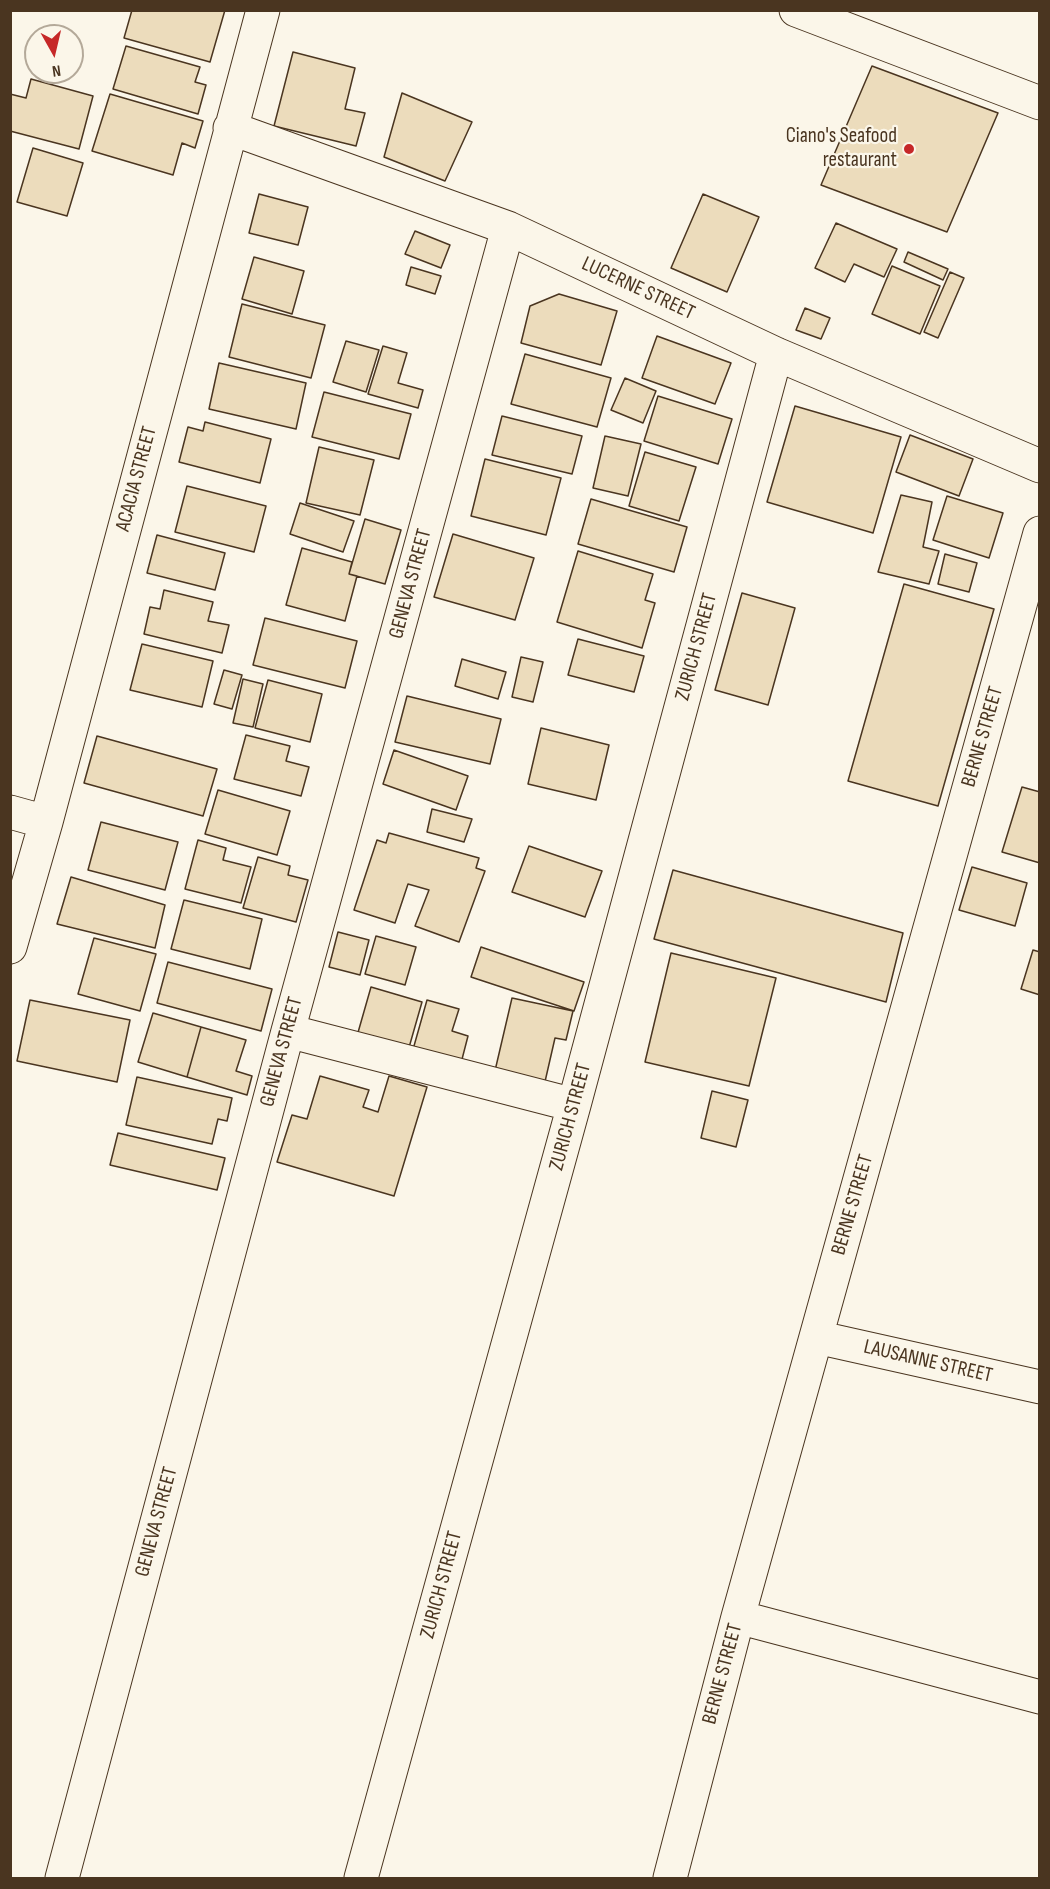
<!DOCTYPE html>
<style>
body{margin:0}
#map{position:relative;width:1050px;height:1889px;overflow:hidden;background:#fbf6e9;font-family:"Sofia Sans Condensed",sans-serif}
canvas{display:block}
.frame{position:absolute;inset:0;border:12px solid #4a3520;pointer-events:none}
.north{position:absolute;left:24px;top:24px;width:60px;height:60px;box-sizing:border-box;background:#fbf6e9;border:2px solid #b4a999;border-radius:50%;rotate:172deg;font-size:16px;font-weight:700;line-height:24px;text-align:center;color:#4a3520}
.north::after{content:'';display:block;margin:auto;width:21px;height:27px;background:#c62828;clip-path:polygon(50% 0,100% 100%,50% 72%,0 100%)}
</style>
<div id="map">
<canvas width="1050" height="1889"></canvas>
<div class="frame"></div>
<div class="north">N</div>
</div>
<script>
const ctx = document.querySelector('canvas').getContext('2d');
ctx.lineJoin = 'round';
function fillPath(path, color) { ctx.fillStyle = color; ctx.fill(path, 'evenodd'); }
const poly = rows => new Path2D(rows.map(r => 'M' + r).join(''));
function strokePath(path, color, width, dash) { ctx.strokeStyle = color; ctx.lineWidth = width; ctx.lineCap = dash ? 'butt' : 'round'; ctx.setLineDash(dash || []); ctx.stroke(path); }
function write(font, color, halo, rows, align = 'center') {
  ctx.font = font + ' "Sofia Sans Condensed",sans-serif'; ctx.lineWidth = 4.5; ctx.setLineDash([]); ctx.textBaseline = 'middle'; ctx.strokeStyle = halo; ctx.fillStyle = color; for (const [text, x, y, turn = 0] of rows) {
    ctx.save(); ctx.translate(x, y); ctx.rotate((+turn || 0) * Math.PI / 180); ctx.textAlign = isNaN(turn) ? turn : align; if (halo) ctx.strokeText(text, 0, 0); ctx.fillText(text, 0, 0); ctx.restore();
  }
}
const building = poly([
 [132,10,225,10,210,62,124,38,132,10],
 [126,46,200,67,195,82,206,85,198,114,113,89,126,46],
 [293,52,355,68,345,109,365,113,356,146,274,126,293,52],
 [872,66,998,113,947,232,821,185,872,66],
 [31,79,93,96,79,149,10,131,10,94,26,98,31,79],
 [402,93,472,122,445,181,384,157,402,93],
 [110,94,203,121,195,148,182,143,173,175,92,151,110,94],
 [33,148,83,163,67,216,17,202,33,148],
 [259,194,308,207,298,245,249,233,259,194],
 [703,194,759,217,727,292,671,268,703,194],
 [836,223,897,249,884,277,854,264,845,282,815,268,836,223],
 [415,231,450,245,441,268,405,254,415,231],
 [908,252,948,269,943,280,904,262,908,252],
 [254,257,304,271,292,314,242,299,254,257],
 [892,266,940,286,920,334,872,314,892,266],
 [411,267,441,276,435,294,406,285,411,267],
 [950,272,964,278,938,338,924,332,950,272],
 [559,294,617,311,601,365,521,343,530,306,559,294],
 [242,304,325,325,311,378,229,357,242,304],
 [805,308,830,318,821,339,796,330,805,308],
 [657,336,731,363,715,404,642,378,657,336],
 [346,341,379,350,366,392,333,382,346,341],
 [383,346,407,353,398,383,423,390,418,408,368,394,383,346],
 [525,354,611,378,597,427,511,404,525,354],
 [219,363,306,383,296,429,209,409,219,363],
 [625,378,656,391,643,423,611,410,625,378],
 [324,392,411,414,399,459,312,437,324,392],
 [658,396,732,419,718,464,644,441,658,396],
 [795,406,901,437,873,533,767,502,795,406],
 [502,416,582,436,572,474,492,455,502,416],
 [205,422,271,439,260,483,179,462,188,427,203,431,205,422],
 [910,435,973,459,959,496,896,472,910,435],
 [605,436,641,444,628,496,593,488,605,436],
 [319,447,374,460,360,515,306,503,319,447],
 [645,452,696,467,679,521,629,506,645,452],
 [485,459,561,478,546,535,471,516,485,459],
 [187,486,266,506,254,552,175,532,187,486],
 [901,495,932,502,923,547,939,551,929,584,878,572,901,495],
 [947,496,1003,513,989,558,933,540,947,496],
 [591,499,687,527,674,572,578,544,591,499],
 [300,503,354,521,343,552,290,534,300,503],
 [365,519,401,530,385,584,349,574,365,519],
 [453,534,534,558,515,620,434,597,453,534],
 [157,535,225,553,215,590,147,573,157,535],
 [302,548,352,562,349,574,357,576,345,621,286,605,302,548],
 [578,551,653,574,645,600,655,603,642,648,557,622,578,551],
 [945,554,977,563,969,592,938,584,945,554],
 [904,584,994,609,938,806,848,781,904,584],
 [164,590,213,602,208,621,229,625,222,653,144,634,150,607,160,609,164,590],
 [742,593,795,608,768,705,715,690,742,593],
 [265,618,357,641,345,688,253,665,265,618],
 [578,639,644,656,634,692,568,675,578,639],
 [142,644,213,661,202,707,130,690,142,644],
 [521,657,543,662,533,702,512,697,521,657],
 [462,659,506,672,498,699,455,686,462,659],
 [224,670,242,675,232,709,214,704,224,670],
 [243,679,263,684,253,727,233,723,243,679],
 [268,680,322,694,310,742,255,728,268,680],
 [407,696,501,719,490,764,395,742,407,696],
 [541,728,609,745,596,800,528,784,541,728],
 [246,735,290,746,286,761,309,767,301,796,234,779,246,735],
 [97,736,217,769,203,816,84,783,97,736],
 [394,750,468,776,456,810,383,784,394,750],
 [1022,787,1040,792,1040,863,1002,852,1022,787],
 [218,790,290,811,277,855,205,834,218,790],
 [432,809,472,819,464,842,427,832,432,809],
 [101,822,178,842,165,890,88,870,101,822],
 [389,833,479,858,476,868,485,871,459,942,415,926,429,890,408,884,395,923,354,910,377,840,386,843,389,833],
 [198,840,226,848,223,860,251,867,241,903,185,889,198,840],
 [529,846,602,871,585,917,512,892,529,846],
 [258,857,290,866,288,875,308,880,296,922,243,908,258,857],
 [972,867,1027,883,1015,926,959,910,972,867],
 [673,870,903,933,886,1002,654,939,673,870],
 [71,877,165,905,155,948,57,924,71,877],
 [184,900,262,919,250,969,171,949,184,900],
 [338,932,369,940,360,975,329,967,338,932],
 [376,936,416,947,405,985,365,974,376,936],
 [94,938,156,954,140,1011,78,994,94,938],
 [481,947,584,982,574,1011,471,977,481,947],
 [1033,950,1040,952,1040,995,1021,989,1033,950],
 [671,953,776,978,749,1086,645,1062,671,953],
 [168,962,272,989,261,1031,157,1003,168,962],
 [371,987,422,1002,408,1051,357,1036,371,987],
 [512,998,573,1011,566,1040,555,1038,544,1086,494,1075,512,998],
 [30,1000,130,1020,117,1082,17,1061,30,1000],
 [427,1000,459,1009,452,1031,468,1036,460,1067,412,1053,427,1000],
 [153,1013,201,1027,187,1077,138,1062,153,1013],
 [201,1027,246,1040,236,1071,252,1076,247,1095,187,1077,201,1027],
 [320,1076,369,1090,363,1107,378,1112,389,1076,427,1087,394,1196,277,1162,292,1115,307,1119,320,1076],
 [137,1077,232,1098,227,1121,218,1119,212,1144,126,1125,137,1077],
 [712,1091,748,1100,736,1147,701,1138,712,1091],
 [118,1133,225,1158,217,1190,110,1165,118,1133]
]);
const minor = poly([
 [796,10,1040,103],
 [230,128,508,228,776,354,1040,466],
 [10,812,46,822],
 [10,947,46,822,263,10],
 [288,1031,574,1105],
 [816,1337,1040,1387],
 [738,1617,1040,1697],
 [62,1878,288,1031,508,228],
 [361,1878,574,1105,776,354],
 [670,1878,738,1617,1040,533]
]);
const markers = [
 [909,149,6,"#c62828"]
];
const poiNames = [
 ["Ciano's Seafood",897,137],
 ["restaurant",897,161]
];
const streetNames = [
 ["LUCERNE STREET",638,289,25],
 ["ACACIA STREET",137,479,-75],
 ["GENEVA STREET",411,584,-75],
 ["ZURICH STREET",697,647,-75],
 ["BERNE STREET",983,737,-74],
 ["GENEVA STREET",282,1052,-75],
 ["ZURICH STREET",571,1117,-75],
 ["BERNE STREET",853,1205,-74],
 ["LAUSANNE STREET",928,1362,13],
 ["GENEVA STREET",157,1522,-75],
 ["ZURICH STREET",442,1585,-75],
 ["BERNE STREET",723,1674,-75]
];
fillPath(building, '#ecdcbc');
strokePath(building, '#4a3520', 1.5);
strokePath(minor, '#4a3520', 35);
strokePath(minor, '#fbf6e9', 33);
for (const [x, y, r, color] of markers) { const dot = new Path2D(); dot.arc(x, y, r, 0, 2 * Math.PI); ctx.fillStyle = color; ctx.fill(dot); strokePath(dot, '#fbf6e9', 2); }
write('21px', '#4a3520', '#fbf6e9', poiNames, 'right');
write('21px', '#4a3520', '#fbf6e9', streetNames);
</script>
